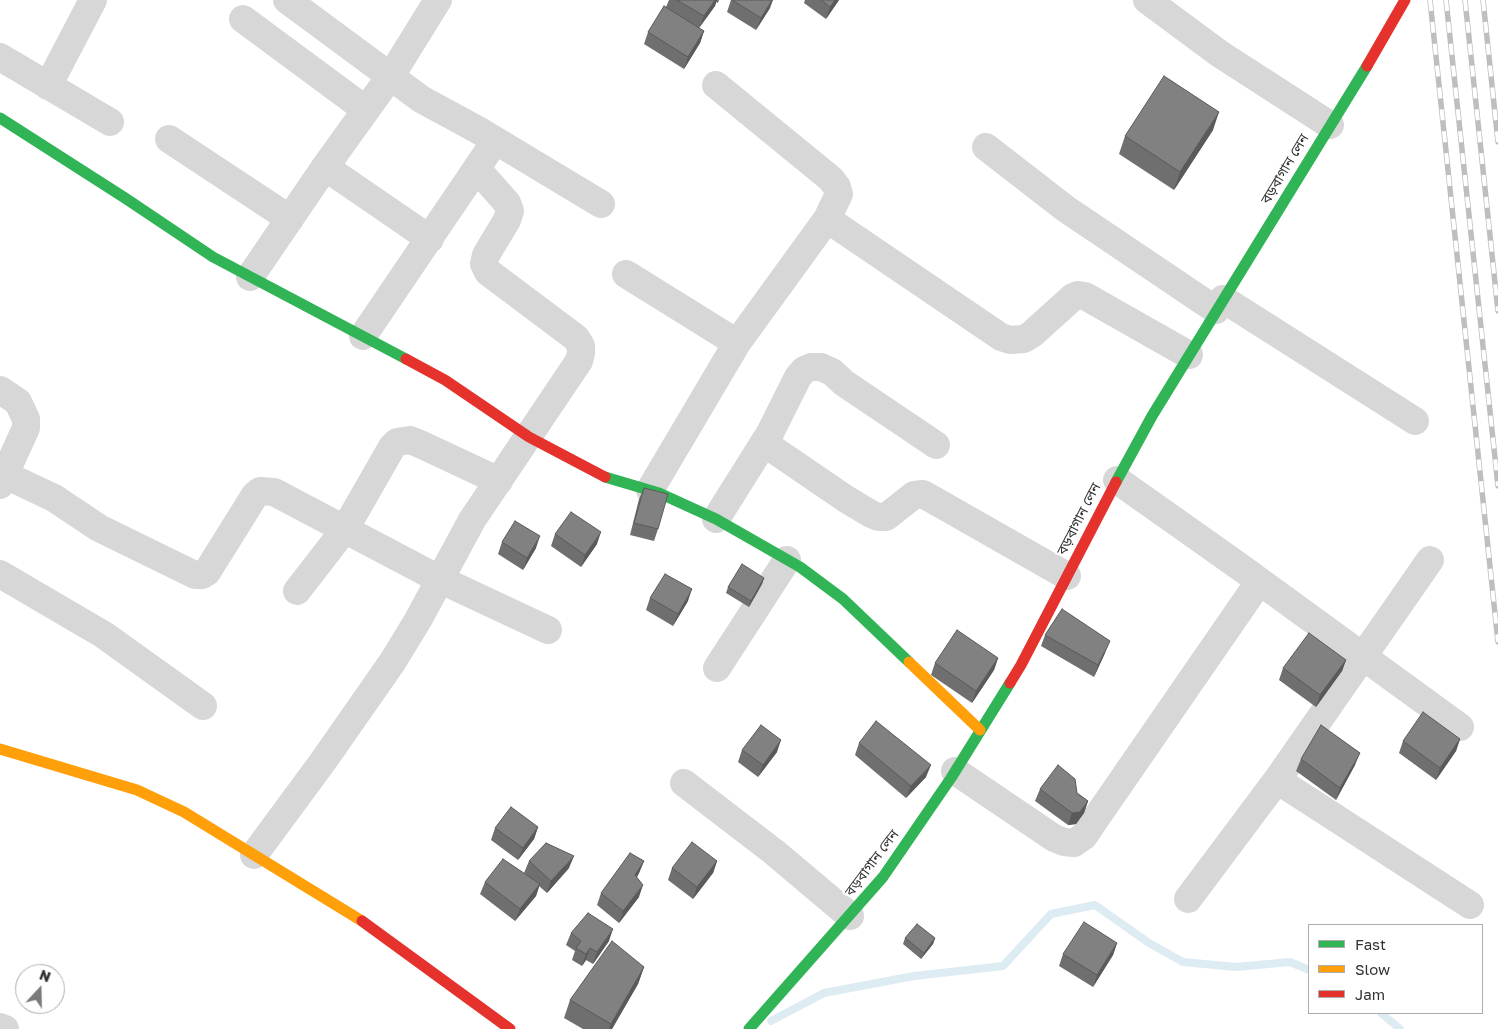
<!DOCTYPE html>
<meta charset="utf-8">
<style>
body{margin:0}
#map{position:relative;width:1498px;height:1029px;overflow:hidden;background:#fff;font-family:"Golos Text",sans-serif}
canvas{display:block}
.legend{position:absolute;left:1308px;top:924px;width:175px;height:90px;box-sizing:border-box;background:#fff;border:1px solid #adadad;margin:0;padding:6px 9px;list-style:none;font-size:15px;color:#333}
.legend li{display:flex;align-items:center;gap:10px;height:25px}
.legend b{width:25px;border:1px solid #adadad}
.north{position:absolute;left:15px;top:964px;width:50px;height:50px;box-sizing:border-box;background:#fff;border:1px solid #adadad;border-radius:50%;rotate:21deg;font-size:14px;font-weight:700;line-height:20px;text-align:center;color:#333}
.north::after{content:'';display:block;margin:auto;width:18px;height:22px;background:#7a7a7a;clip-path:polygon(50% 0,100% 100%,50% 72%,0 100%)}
</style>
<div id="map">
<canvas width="1498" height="1029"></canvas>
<ul class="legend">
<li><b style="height:6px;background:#30b455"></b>Fast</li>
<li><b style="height:6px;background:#ff9f0a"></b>Slow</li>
<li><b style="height:6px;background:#e5322d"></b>Jam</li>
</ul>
<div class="north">N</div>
</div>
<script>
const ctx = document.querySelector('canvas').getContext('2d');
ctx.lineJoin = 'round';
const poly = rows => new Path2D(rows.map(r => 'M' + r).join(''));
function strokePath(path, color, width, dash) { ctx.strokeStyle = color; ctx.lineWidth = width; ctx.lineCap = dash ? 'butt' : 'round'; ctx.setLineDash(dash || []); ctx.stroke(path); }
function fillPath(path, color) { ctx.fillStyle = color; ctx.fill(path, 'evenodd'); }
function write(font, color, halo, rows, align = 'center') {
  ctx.font = font + ' "Golos Text","Noto Sans Bengali",sans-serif'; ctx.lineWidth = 5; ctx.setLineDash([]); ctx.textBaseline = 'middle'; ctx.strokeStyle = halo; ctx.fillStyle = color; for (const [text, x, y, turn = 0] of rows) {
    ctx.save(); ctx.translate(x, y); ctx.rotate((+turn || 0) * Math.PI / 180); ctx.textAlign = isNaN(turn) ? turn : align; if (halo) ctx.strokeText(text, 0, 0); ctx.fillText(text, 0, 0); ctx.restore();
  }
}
const stream = poly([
 [1381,1013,1400,1029],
 [771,1021,824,993,914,976,1003,966,1051,914,1095,905,1149,943,1183,962,1236,967,1290,962,1309,970]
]);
const street = poly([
 [287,0,421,99,478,130,601,204],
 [1147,0,1220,54,1330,125],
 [243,19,366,110],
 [0,57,110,122],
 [716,85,831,179,837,187,839,194,827,219,1001,337,1010,340,1024,339,1032,334,1073,297,1078,295,1085,296,1189,355],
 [48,86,93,0],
 [169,139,290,219],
 [986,147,1066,209,1216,310],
 [325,167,430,239],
 [626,274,737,343],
 [250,277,325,167,394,71,438,0],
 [1223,299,1415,421],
 [363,336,487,153],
 [0,390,18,402,26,419,26,428,0,485],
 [764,443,846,499,871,514,878,517,886,517,914,495,923,494,1067,576],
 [5,475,54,498,99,528,195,575,202,575,207,572,255,495,260,491,274,492,439,579,548,630],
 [1117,480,1240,567,1460,727],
 [650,490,737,343,827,219],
 [716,519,770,433,798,377,804,370,811,367,821,367,832,372,844,383,936,445],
 [0,574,104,635,203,706],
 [297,591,345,529,392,447,397,442,410,440,420,444,499,481],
 [717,668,787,560],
 [955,771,1054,838,1064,842,1074,843,1084,836,1092,824,1259,582],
 [1277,780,1470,905],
 [684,783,774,852,850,916],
 [254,855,324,760,393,661,418,620,472,520,579,361,581,353,581,346,576,338,488,272,484,264,486,255,507,220,510,211,507,203,477,169],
 [1188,899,1277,780,1430,560],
 [0,1027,5,1029]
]);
const fast = poly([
 [0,118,125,198,213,257,406,359],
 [605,477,659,493,716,519,800,567,843,599,909,662],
 [1116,482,1152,416,1367,66],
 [749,1029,883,877,951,778,1010,683]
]);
const slow = poly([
 [909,662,980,730],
 [0,749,137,790,184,812,362,921]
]);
const jam = poly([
 [1367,66,1405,0],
 [406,359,445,380,529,437,605,477],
 [1010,683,1021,665,1116,482],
 [362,921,510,1029]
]);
const rail = poly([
 [1430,0,1498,642],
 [1446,0,1498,486],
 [1465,0,1498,311],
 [1483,0,1498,142]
]);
const wall = poly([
 [669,0,719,0,718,3,716,2,715,6,699,28,704,31,700,43,684,69,644,44,648,32,666,7],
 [731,0,770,8,756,30,727,12],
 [805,0,839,0,826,19,804,3],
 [1213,130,1174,190,1119,154,1125,136],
 [644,488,658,529,654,541,630,535,639,499],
 [555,534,597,544,581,567,551,546],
 [502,542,536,548,523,570,498,554],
 [764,578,762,584,749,607,726,593,728,587],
 [650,598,688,601,673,626,646,610],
 [1045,635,1105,653,1094,677,1041,646],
 [998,658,994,670,972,703,931,675,935,663],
 [1346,660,1342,671,1316,707,1279,680,1283,668],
 [1460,739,1456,751,1436,780,1399,753,1403,741],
 [859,743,926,777,906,798,855,755],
 [742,750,777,752,758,777,738,762],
 [1301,759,1355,765,1336,800,1296,771],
 [1040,789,1077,793,1088,801,1084,813,1076,824,1068,825,1035,801],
 [538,827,534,839,518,860,491,840,495,828],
 [529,861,569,868,547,893,539,886,536,896,515,921,480,894,485,882,527,875,524,873],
 [644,861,639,873,637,877,639,897,619,923,597,905,601,893],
 [717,861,713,873,693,899,668,880,672,868],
 [571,933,609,941,593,964,586,960,582,966,572,960,575,951,566,945],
 [905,938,935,938,933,944,921,959,903,944],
 [1117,943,1113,955,1093,987,1059,966,1063,954],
 [644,967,638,984,612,1029,583,1029,564,1018,570,1000]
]);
const shadedWall = poly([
 [715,0,717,0,715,6,699,28,704,16],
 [772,0,773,0,770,8,756,30,761,18],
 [835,0,839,0,826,19,830,7],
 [704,31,700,43,684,69,688,57],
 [1219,112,1213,130,1174,190,1180,172],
 [601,532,597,544,581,567,585,555],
 [540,536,536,548,523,570,527,558],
 [764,578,762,584,749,607,751,601],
 [692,589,688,601,673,626,678,614],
 [1110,641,1105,653,1094,677,1098,665],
 [998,658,994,670,972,703,976,691],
 [1346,660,1342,671,1316,707,1320,695],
 [1460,739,1456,751,1436,780,1440,768],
 [781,740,777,752,758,777,763,765],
 [1360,753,1355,765,1336,800,1340,788],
 [931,765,926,777,906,798,911,786],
 [1088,801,1084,813,1076,824,1068,825,1072,813],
 [538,827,534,839,518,860,523,848],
 [574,856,569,868,547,893,551,881],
 [644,861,639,873,631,887,635,875],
 [717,861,713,873,693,899,697,887],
 [540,884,536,896,515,921,520,909],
 [643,885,639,897,619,923,623,911],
 [613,929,609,941,593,964,597,952],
 [935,938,933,944,921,959,924,953],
 [1117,943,1113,955,1093,987,1097,975],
 [590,948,586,960,582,966,586,954],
 [644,967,638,984,612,1029,609,1029,611,1024]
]);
const building = poly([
 [677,0,715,0,704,16,677,0],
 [732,0,772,0,761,18,732,0],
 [821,0,835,0,830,7,821,0],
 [664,6,704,31,688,57,648,32,664,6],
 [1164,76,1219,112,1180,172,1125,136,1164,76],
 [644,488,668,494,658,529,634,523,644,488],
 [571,512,601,532,585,555,555,534,571,512],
 [515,521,540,536,527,558,502,542,515,521],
 [742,564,764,578,751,601,728,587,742,564],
 [665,574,692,589,678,614,650,598,665,574],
 [1062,609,1110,641,1098,665,1045,635,1062,609],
 [957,630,998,658,976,691,935,663,957,630],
 [1309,633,1346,660,1320,695,1283,668,1309,633],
 [1423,712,1460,739,1440,768,1403,741,1423,712],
 [876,721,931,765,911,786,859,743,876,721],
 [761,725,781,740,763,765,742,750,761,725],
 [1321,725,1360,753,1340,788,1301,759,1321,725],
 [1058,765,1075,779,1077,793,1088,801,1080,812,1072,813,1040,789,1058,765],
 [511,807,538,827,523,848,495,828,511,807],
 [692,842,717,861,697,887,672,868,692,842],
 [546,843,574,856,551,881,529,861,546,843],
 [630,853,644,861,635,875,643,885,623,911,601,893,630,853],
 [503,859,540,884,520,909,485,882,503,859],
 [588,913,613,929,597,952,590,948,586,954,576,948,581,941,571,933,588,913],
 [1084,922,1117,943,1097,975,1063,954,1084,922],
 [917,924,935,938,924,953,905,938,917,924],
 [612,941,644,967,611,1024,570,1000,612,941]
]);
const streetNames = [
 ["বড়বাগান লেন",1285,169,-59],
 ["বড়বাগান লেন",1079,519,-63],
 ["বড়বাগান লেন",872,863,-53]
];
strokePath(stream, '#ddebf3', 8);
strokePath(street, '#d7d7d7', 28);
strokePath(fast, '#30b455', 11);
strokePath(slow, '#ff9f0a', 11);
strokePath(jam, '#e5322d', 11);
strokePath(rail, '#bebebe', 5.5);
strokePath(rail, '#fff', 4, [11]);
fillPath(wall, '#6f6f6f');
fillPath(shadedWall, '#5a5a5a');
fillPath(building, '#818181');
strokePath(building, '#5a5a5a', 1);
write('14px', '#333', '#fff', streetNames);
</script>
